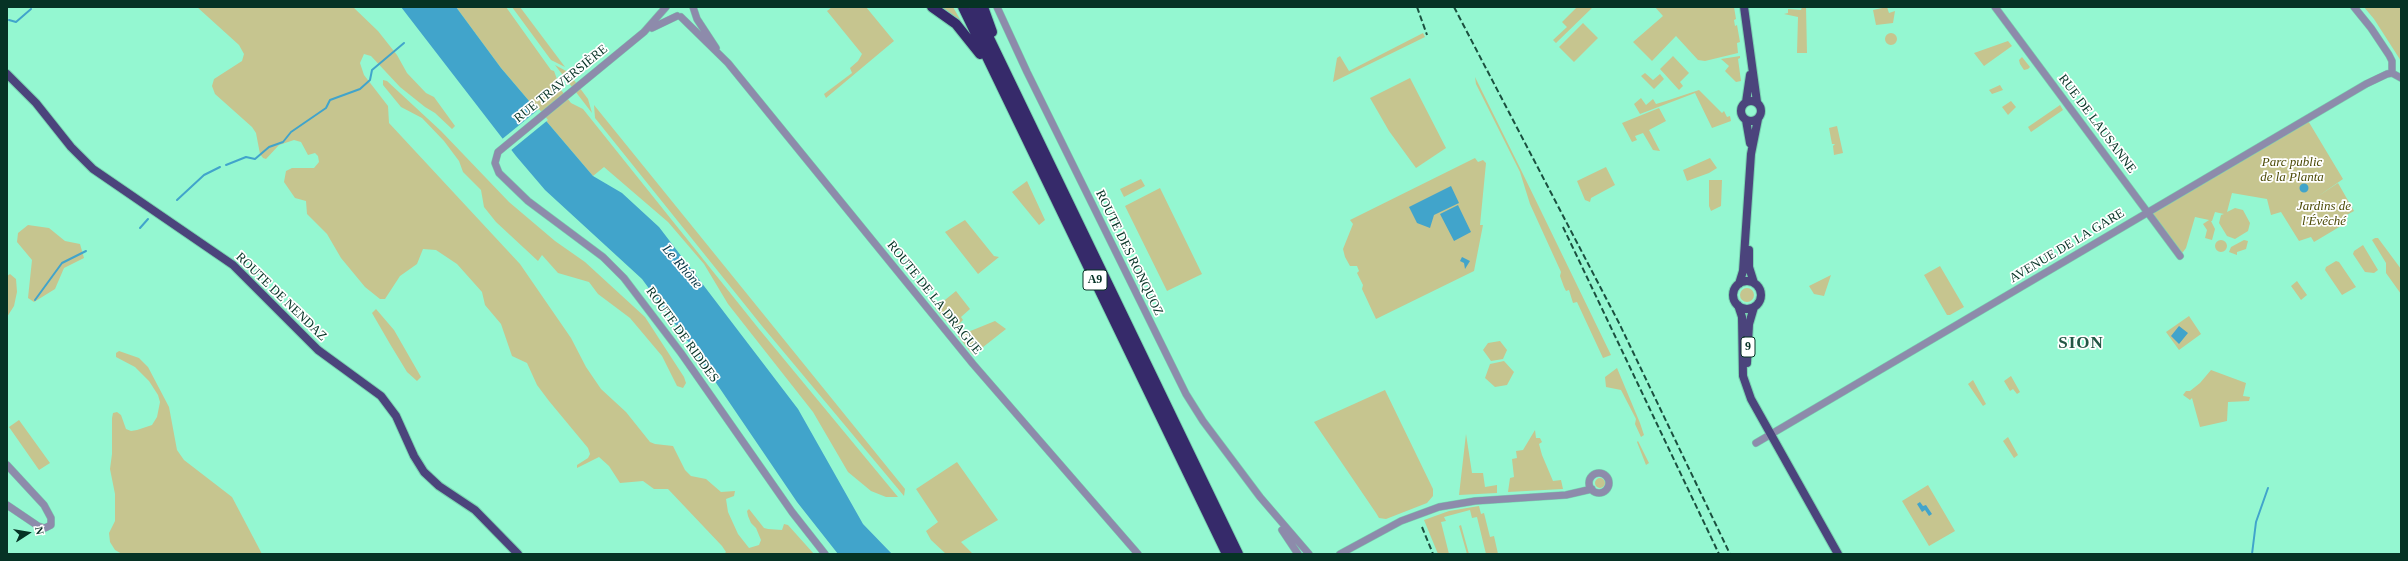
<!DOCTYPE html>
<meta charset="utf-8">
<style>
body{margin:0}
#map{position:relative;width:2408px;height:561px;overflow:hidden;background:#94f7d1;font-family:Georgia,serif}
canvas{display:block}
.frame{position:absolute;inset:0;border:8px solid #063325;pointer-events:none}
.north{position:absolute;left:8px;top:513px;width:40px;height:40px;-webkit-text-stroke:3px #fff;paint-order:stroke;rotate:78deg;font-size:11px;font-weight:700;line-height:16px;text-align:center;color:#063325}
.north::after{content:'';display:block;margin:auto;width:14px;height:18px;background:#063325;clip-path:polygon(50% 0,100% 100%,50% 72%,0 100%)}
</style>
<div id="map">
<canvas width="2408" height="561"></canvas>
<div class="frame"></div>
<div class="north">N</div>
</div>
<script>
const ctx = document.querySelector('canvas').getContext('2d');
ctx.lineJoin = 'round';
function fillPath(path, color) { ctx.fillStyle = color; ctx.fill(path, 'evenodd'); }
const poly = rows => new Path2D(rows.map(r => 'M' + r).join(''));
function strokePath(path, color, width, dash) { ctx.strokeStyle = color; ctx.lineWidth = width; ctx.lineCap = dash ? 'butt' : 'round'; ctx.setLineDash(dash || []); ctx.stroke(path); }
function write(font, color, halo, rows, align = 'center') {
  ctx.font = font + ' Georgia,serif'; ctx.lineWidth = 3.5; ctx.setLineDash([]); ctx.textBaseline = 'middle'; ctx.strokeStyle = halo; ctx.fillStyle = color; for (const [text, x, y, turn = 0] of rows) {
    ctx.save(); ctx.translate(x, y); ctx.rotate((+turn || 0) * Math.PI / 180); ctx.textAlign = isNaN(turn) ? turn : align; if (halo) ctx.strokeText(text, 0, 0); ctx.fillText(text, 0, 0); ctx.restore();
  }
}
const green = poly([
 [197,7,353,7,378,31,397,55,407,73,426,93,434,97,455,126,452,129,435,113,425,107,400,87,371,56,364,54,360,63,364,75,388,106,389,123,520,264,571,338,586,367,601,389,626,412,650,442,655,444,673,446,685,470,691,476,706,479,721,492,735,491,734,496,726,499,728,512,738,534,749,548,759,545,761,540,756,528,751,523,748,516,747,511,749,509,764,528,768,529,782,530,784,524,788,525,814,554,724,554,726,552,722,546,668,489,654,489,643,481,620,483,609,466,599,457,577,468,577,465,588,458,590,454,588,448,549,401,537,385,527,363,512,356,501,324,485,305,482,292,457,264,436,250,423,249,417,264,400,276,385,299,380,299,365,287,341,258,327,234,307,214,306,201,295,198,284,182,286,171,292,168,314,168,319,162,318,156,315,153,308,155,301,142,294,140,279,145,266,159,263,158,260,154,256,133,252,127,215,94,212,86,214,79,242,61,244,54,239,45],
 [456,7,506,7,551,70,554,71,561,90,571,103,583,109,759,329,898,497,886,497,871,491,848,472,813,412,728,304,704,264,668,222,604,167,593,176,501,68],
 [512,7,520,7,565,67,551,60],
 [832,7,866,7,894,41,826,98,824,94,852,73,850,68,858,61,862,54,827,11],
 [938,7,953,7,965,28],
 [1577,7,1593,7,1556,43,1553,40,1567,27,1562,22],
 [1655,7,1734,7,1736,19,1734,20,1735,26,1737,25,1740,42,1737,43,1738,53,1705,61,1698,60,1676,36,1652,61,1633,42,1663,16],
 [1802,7,1806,7,1807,53,1797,53,1798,17,1784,14,1788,13,1788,9,1801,10],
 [1887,7,1889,13,1895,11,1893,23,1876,25,1873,10],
 [2364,7,2401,7,2401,61,2374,19],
 [1583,23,1598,38,1574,62,1559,47],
 [1423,33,1425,37,1333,82,1337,58,1340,56,1349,71],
 '1885 39a6 6 0 1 1 12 0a6 6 0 1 1-12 0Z',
 [2008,41,2012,46,1984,66,1974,53],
 [1673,56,1689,73,1680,82,1683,86,1679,90,1660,69],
 [1740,56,1740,58,1738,59,1741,81,1736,82,1725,71,1729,66,1721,59],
 [2022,57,2030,67,2028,69,2024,70,2020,64,2019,60],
 [555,65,568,72,588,99,592,113],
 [1645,73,1653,80,1660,74,1664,79,1654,89,1641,76],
 [1475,77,1522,172,1611,355,1603,358,1577,302,1573,303,1569,290,1566,291,1564,287,1560,276,1561,272,1530,204,1520,172,1476,84],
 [1410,78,1446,148,1416,168,1389,131,1370,98],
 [383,80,387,81,441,131,509,202,555,241,585,262,645,317,684,377,686,383,683,388,677,386,662,356,630,318,598,294,589,282,558,273,542,255,538,261,496,222,484,207,481,190,463,172,459,161,444,141,422,118,401,107,383,85],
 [2000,85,2003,90,1992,94,1989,90],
 [1699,90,1722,113,1724,111,1727,117,1730,116,1731,121,1712,128,1695,93,1640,114,1634,104,1641,98,1646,105,1653,99,1656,104,1666,101],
 [2011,101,2016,107,2008,115,2002,107],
 [594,105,905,489,904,496,762,326,595,118],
 [2060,105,2063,110,2031,132,2028,127],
 [1659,108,1666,121,1649,130,1660,151,1653,150,1643,133,1635,136,1637,140,1632,142,1622,123],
 [2307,119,2343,179,2317,197,2338,183,2354,211,2343,217,2346,223,2314,242,2311,237,2299,241,2281,212,2271,215,2267,199,2232,193,2227,212,2235,208,2243,210,2250,223,2248,231,2235,239,2227,236,2219,223,2221,215,2224,214,2215,212,2212,221,2211,221,2215,229,2212,240,2205,238,2207,230,2203,224,2209,220,2195,217,2186,248,2180,256,2148,211],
 [1837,126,1843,153,1834,155,1833,146,1835,144,1832,144,1829,128],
 [1475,158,1478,162,1483,160,1486,163,1480,225,1483,225,1474,271,1376,319,1362,289,1363,285,1357,273,1359,271,1357,266,1350,266,1345,257,1343,249,1353,224,1350,220],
 [1710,158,1717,168,1709,173,1687,181,1683,170],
 [1606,167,1615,185,1591,198,1590,202,1585,200,1577,181],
 [1141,179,1145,186,1124,197,1120,189],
 [1709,180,1722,180,1721,206,1711,211,1709,206],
 [1027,181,1045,220,1039,225,1012,192],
 [1160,188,1202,274,1167,291,1125,206],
 [965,220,994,256,999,257,978,274,945,232],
 [28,225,49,228,65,241,80,244,84,258,64,268,55,289,34,302,28,298,32,260,17,242,18,233],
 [2375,238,2378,238,2401,269,2401,294,2386,273,2386,263,2372,240],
 [2244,240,2248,241,2246,249,2237,252,2237,255,2229,252,2231,247],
 '2215 246a6 6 0 1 1 12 0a6 6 0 1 1-12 0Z',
 [2363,245,2378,270,2374,273,2365,272,2353,254,2354,251],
 [2336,261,2339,262,2356,287,2342,295,2325,270,2326,267],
 [1940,266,1964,307,1950,315,1947,315,1924,275],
 [10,274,16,279,17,292,14,306,7,317,7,276],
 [1831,275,1824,296,1814,294,1809,286],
 [2297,281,2307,295,2301,300,2291,286],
 '1740 295a7 7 0 1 1 14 0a7 7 0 1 1-14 0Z',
 [956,291,970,309,961,317,963,320,957,326,951,327,935,308],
 [376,309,394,330,421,377,417,381,407,372,390,344,372,313],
 [2189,316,2201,334,2179,350,2166,332],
 [995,321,1006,329,973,355,958,336,962,331,968,332],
 [1500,341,1507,350,1503,359,1491,361,1483,350,1488,343],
 [119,351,139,358,148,367,169,407,177,450,184,460,232,497,262,554,122,554,115,550,110,542,109,533,115,521,115,494,110,469,112,454,112,418,113,413,117,412,121,415,126,429,131,431,137,430,152,425,157,417,160,402,158,395,149,381,135,367,116,357,116,353],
 [1504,361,1514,372,1507,385,1495,387,1485,378,1490,364],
 [1617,368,1640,423,1644,435,1641,437,1635,424,1636,419,1621,390,1606,387,1605,377],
 [2211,370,2246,383,2243,396,2250,397,2249,401,2228,402,2227,421,2200,427,2192,398,2190,400,2183,395,2186,391,2190,391,2200,383],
 [2011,376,2020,392,2017,394,2013,389,2010,391,2004,381],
 [1973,380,1986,404,1983,406,1968,384],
 [1385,390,1433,489,1433,496,1427,503,1386,519,1379,518,1376,513,1314,422],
 [19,420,50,463,39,470,9,427],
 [1535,430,1536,438,1540,438,1542,442,1539,444,1542,455,1553,481,1561,480,1563,489,1508,492,1510,478,1514,477,1512,459,1517,458,1516,451,1523,450],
 [1466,434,1472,473,1483,473,1485,487,1497,485,1497,493,1459,495],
 [2008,437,2018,455,2014,458,2003,441],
 [1638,441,1649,463,1646,465,1637,442],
 [957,462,998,520,961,542,973,554,946,554,931,540,926,531,938,522,916,489],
 '1595 483a5 5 0 1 1 10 0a5 5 0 1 1-10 0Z',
 [1928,485,1955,531,1929,546,1902,501],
 [1479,506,1481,514,1484,513,1490,537,1494,536,1498,554,1486,554,1477,517,1472,518,1470,510,1444,517,1446,521,1441,522,1449,554,1438,554,1424,520,1449,511],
 [1461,525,1469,554,1467,554,1459,526]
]);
const water = poly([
 [401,7,456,7,501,68,593,176,622,193,659,227,798,409,863,524,892,554,838,554,797,502,689,343,642,279,545,190,516,156],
 '2299.5 188a4.5 4.5 0 1 1 9 0a4.5 4.5 0 1 1-9 0Z',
 [1451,186,1459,203,1434,215,1430,228,1417,223,1409,207],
 [1458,205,1471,232,1454,241,1440,214],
 [1462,257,1470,261,1465,269,1464,263,1460,261],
 [2179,326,2188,333,2179,344,2171,336],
 [1920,502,1923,506,1926,505,1932,514,1929,516,1925,510,1922,512,1917,504]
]);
const pier = poly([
 [539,109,548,120,510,151,501,140]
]);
const stream = poly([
 [9,20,16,22,31,9],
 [226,165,246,157,255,159,269,147,283,142,291,132,326,108,330,100,360,89,370,80,372,70,404,43],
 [177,200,204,175,220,167],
 [140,228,148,219],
 [35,300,62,263,86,251],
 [2252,554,2256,522,2268,488]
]);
const minor = poly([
 [666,7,644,32,498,152,495,163,499,173,528,201,603,257,624,278,681,353,792,512,825,554],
 [693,7,697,19,716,48],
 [997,7,1027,72,1186,394,1203,421,1260,497,1309,554],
 [1995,7,2180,256],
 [2354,7,2371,28,2389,55,2392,61,2392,73],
 [681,17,728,63,973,364,1138,554],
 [652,28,677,16],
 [1756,443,2366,84,2387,74,2392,73,2401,78],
 [7,465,44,505,51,518,51,525,45,528,38,526,7,505],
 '1589 483a10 10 0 1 1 20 0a10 10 0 1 1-20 0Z',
 [1282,530,1298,554],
 [1340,554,1401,521,1439,507,1475,501,1566,495,1592,489]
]);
const major = poly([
 [1744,7,1757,102],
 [7,74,36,103,71,147,93,169,233,265,318,350,381,396,396,416,414,456,424,472,439,486,475,510,518,554],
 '1741 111a10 10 0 1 1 20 0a10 10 0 1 1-20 0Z',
 [1746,102,1750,75],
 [1746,120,1750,143],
 [1749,250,1749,267,1754,283],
 '1733 295a14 14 0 1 1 28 0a14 14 0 1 1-28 0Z',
 [1739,284,1743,271,1751,154,1758,119],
 [1738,305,1742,317,1743,376,1751,399,1838,554],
 [1747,363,1749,324,1754,307]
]);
const highway = poly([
 [932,7,956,24,980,54],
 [963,7,1227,554],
 [974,7,1238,554],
 [983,7,992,32]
]);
const rail = poly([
 [1417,7,1427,35],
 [1454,7,1619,323,1730,554],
 [1563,227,1719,554],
 [1422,527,1433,554]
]);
const shields = [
 [1095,280,24],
 [1748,347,14]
];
const shieldNames = [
 ["A9",1095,280],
 ["9",1748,347]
];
const streetNames = [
 ["RUE TRAVERSIÈRE",561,84,-39],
 ["RUE DE LAUSANNE",2097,124,53],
 ["AVENUE DE LA GARE",2067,246,-31],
 ["ROUTE DES RONQUOZ",1129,253,64],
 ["ROUTE DE NENDAZ",281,297,44],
 ["ROUTE DE LA DRAGUE",934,298,51],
 ["ROUTE DE RIDDES",682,335,54]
];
const parkNames = [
 ["Parc public",2292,163],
 ["de la Planta",2292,178],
 ["Jardins de",2324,207],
 ["l'Évêché",2324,222]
];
const waterNames = [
 ["Le Rhône",682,267,49]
];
const districtNames = [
 ["SION",2081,344]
];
fillPath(green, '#c6c58f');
fillPath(water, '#41a4cb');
fillPath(pier, '#94f7d1');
strokePath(stream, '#41a4cb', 2);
strokePath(minor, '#7ad4b2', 8);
strokePath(major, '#7ad4b2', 10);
strokePath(highway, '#7ad4b2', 12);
strokePath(minor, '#8d8bab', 7);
strokePath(major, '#4b447c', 8);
strokePath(highway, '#362a6a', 10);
strokePath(rail, '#1b503f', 2, [6, 3]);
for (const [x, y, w] of shields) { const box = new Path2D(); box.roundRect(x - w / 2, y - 10, w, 20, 3); ctx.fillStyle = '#fff'; ctx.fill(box); strokePath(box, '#063325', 1); }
write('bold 12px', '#063325', null, shieldNames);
write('13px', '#063325', '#fff', streetNames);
write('italic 13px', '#4c4a06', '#fff', parkNames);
write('italic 14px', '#083546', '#fff', waterNames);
ctx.letterSpacing = '1px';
write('bold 17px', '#215644', '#fff', districtNames);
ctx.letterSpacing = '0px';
</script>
